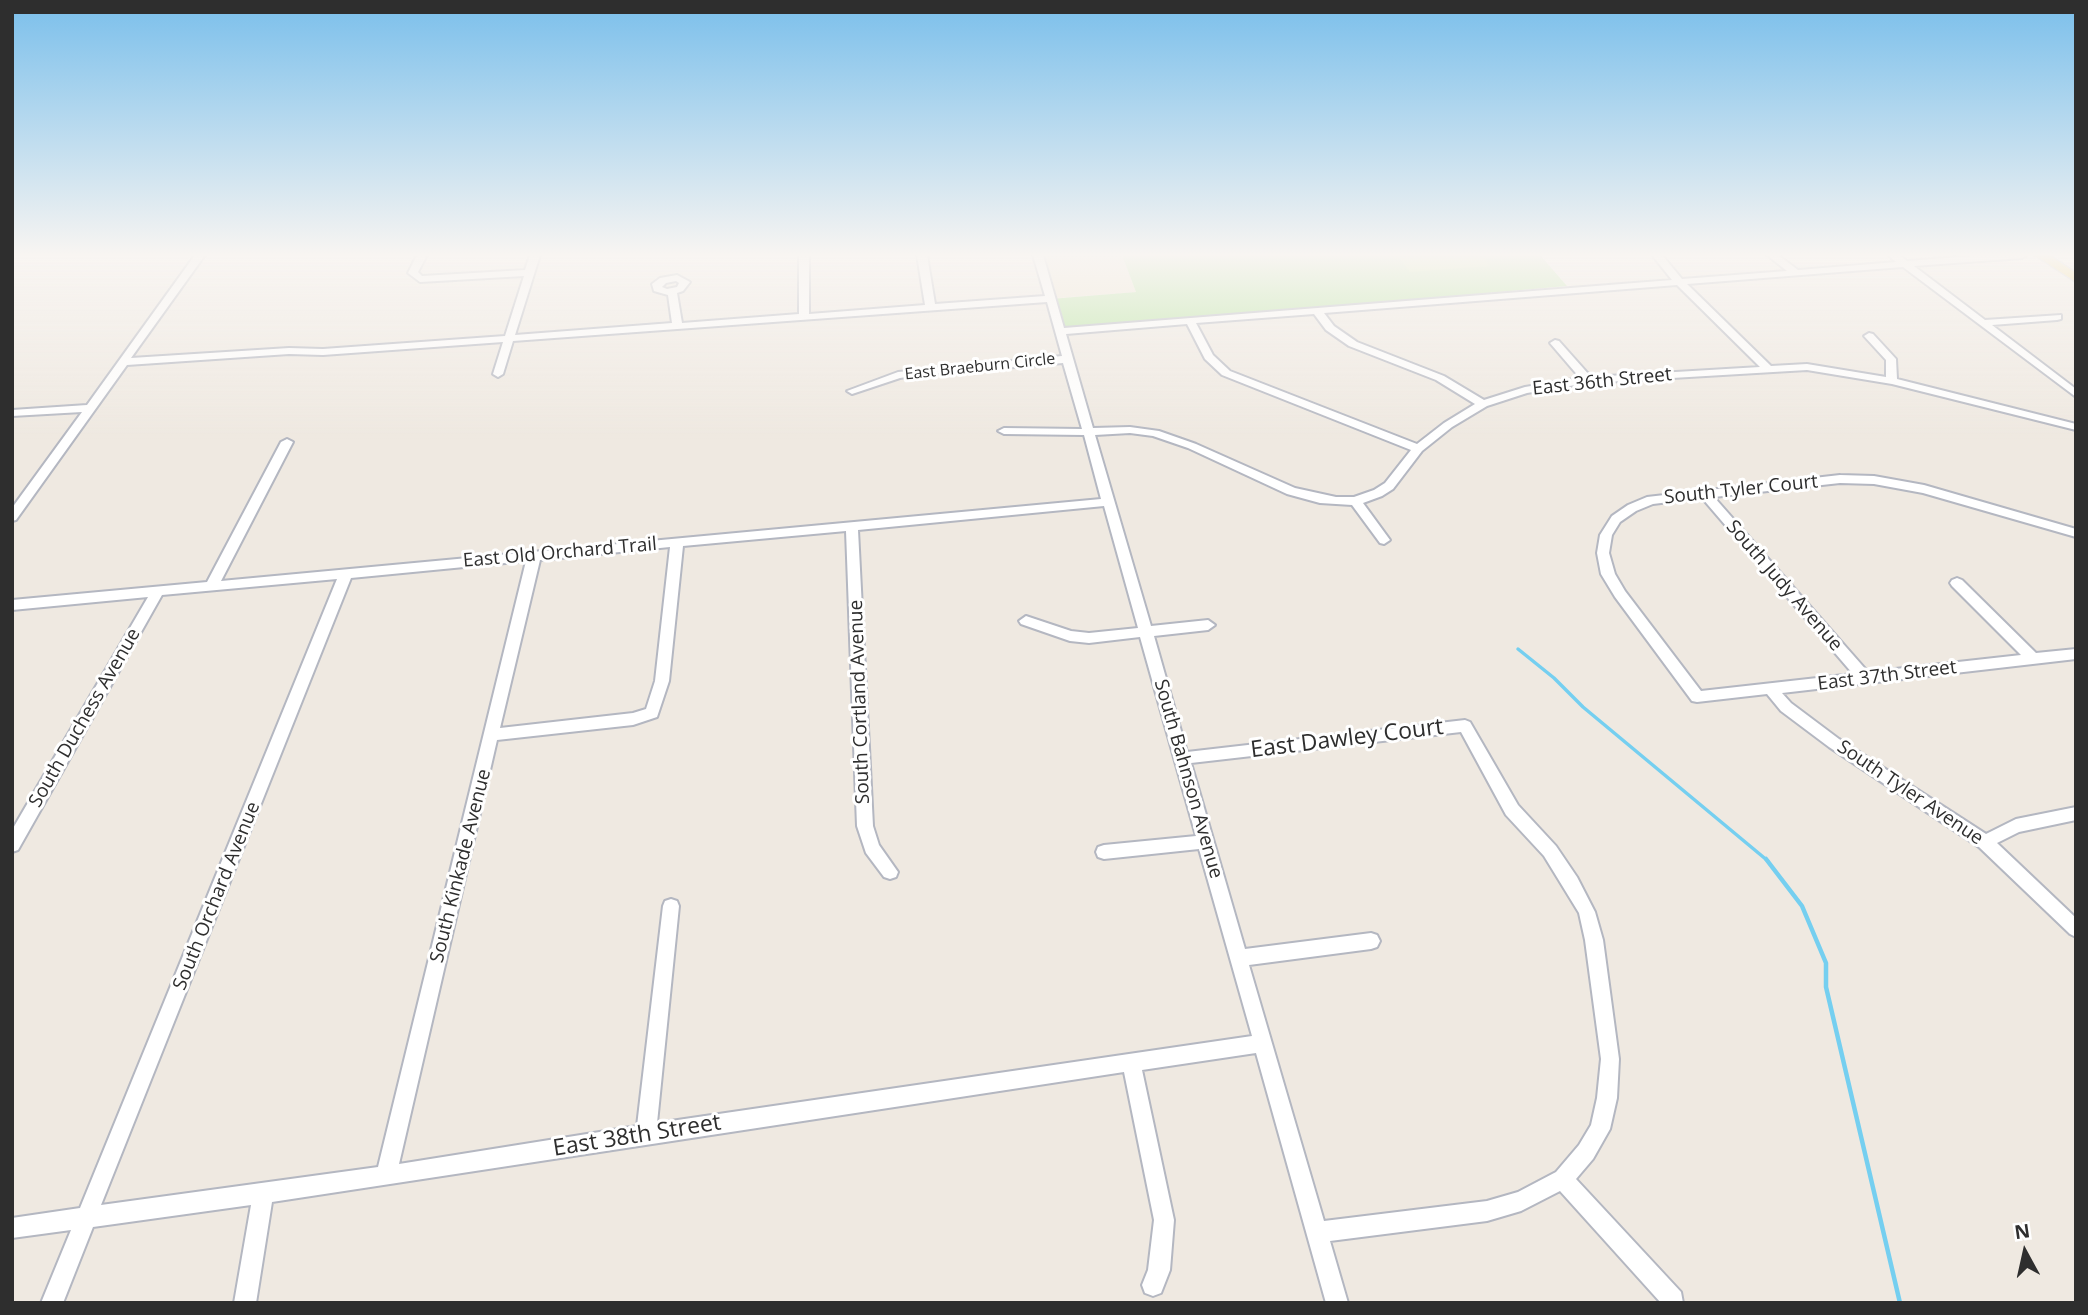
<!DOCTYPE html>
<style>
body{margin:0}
#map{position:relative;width:2088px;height:1315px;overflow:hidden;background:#efe9e1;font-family:"Open Sans",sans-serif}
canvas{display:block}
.frame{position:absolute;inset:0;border:14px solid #2e2e2e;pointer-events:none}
.north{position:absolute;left:1990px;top:1217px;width:70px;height:70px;-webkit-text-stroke:5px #fff;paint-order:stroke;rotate:352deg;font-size:19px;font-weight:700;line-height:28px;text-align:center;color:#2e2e2e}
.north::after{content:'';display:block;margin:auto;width:24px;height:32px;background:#2e2e2e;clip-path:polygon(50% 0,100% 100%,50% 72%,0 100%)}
</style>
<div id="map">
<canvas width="2088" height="1315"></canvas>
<div class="frame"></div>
<div class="north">N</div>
</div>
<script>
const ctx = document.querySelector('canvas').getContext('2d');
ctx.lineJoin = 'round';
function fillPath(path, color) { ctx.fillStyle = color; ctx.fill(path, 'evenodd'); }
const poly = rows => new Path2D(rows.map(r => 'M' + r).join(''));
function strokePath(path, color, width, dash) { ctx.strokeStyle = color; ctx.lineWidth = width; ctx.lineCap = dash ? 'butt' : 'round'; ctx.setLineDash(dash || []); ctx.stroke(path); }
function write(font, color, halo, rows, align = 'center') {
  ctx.font = font + ' "Open Sans",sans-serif'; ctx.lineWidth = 6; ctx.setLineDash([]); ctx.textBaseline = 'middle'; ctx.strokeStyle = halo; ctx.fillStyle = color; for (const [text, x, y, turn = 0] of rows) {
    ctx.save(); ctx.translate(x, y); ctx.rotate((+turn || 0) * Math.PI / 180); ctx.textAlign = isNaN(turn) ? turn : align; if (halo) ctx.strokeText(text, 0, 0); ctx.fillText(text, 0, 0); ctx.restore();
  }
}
const education = poly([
 [1045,255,1122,255,1136,292,1057,298]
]);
const green = poly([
 [1122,255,1540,255,1567,286,1060,331,1050,299,1136,292]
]);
const pitch = poly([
 [1397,255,1481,255,1490,266,1410,272]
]);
const streamFar1 = poly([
 [1518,649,1554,678,1583,707,1768,861]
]);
const stream = poly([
 [1766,859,1802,906,1826,963,1826,987,1900,1303]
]);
const minor = poly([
 [195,255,205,255,131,358,289,348,323,349,505,336,524,276,420,282,408,273,417,255,427,255,418,272,422,276,525,270,530,255,540,255,515,335,672,323,668,295,654,291,652,284,660,278,677,275,690,282,683,291,677,293,682,323,799,314,799,255,809,255,809,314,925,305,917,255,927,255,935,304,1045,296,1033,255,1043,255,1064,328,1672,280,1652,255,1662,255,1682,279,1787,271,1767,255,1778,255,1798,270,1896,262,1888,255,1899,255,1907,261,1985,255,2027,255,2022,258,1914,266,1985,320,2061,315,2061,319,2057,320,1992,325,2076,389,2076,397,1903,267,1687,284,1771,366,1807,364,1886,377,1886,360,1864,336,1869,333,1873,334,1896,359,1897,379,2076,424,2076,430,1892,384,1807,370,1588,383,1527,393,1487,406,1452,427,1422,451,1393,489,1382,496,1363,503,1390,540,1384,544,1380,543,1352,505,1320,503,1287,494,1188,448,1153,436,1130,433,1095,435,1151,626,1208,620,1215,625,1208,630,1154,636,1187,752,1465,720,1470,722,1518,805,1556,846,1577,877,1595,912,1603,940,1619,1059,1617,1098,1610,1129,1593,1159,1576,1179,1681,1292,1683,1303,1661,1303,1560,1191,1521,1211,1487,1221,1330,1241,1348,1303,1326,1303,1256,1053,1142,1070,1174,1220,1170,1270,1161,1293,1153,1296,1145,1293,1142,1285,1148,1270,1154,1220,1124,1072,272,1202,256,1303,234,1303,251,1205,93,1227,63,1303,41,1303,71,1230,12,1238,12,1218,80,1208,337,579,162,595,18,850,12,852,12,830,148,597,12,610,12,600,207,582,281,442,287,439,293,442,221,581,1101,499,1084,435,1004,434,998,431,1004,428,1082,429,1063,363,919,375,900,378,852,394,847,391,898,372,1062,356,1047,302,513,341,503,374,498,377,493,374,503,342,323,355,289,354,127,365,16,520,12,521,12,508,82,412,12,416,12,410,87,405,195,255],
 [676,281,679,283,677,287,667,289,662,287,666,283,676,281],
 [1677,285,1760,367,1591,377,1559,341,1555,340,1550,343,1580,378,1525,387,1484,400,1444,376,1357,342,1334,326,1324,313,1677,285],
 [1314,314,1326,330,1349,346,1436,380,1475,404,1444,423,1417,444,1230,371,1213,355,1196,323,1314,314],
 [1187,324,1205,359,1222,375,1411,450,1385,483,1374,490,1354,497,1336,497,1295,488,1196,444,1159,431,1130,427,1093,428,1066,334,1187,324],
 [1104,506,1138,628,1089,633,1071,631,1026,616,1019,621,1021,624,1070,641,1089,643,1140,637,1196,836,1104,845,1098,847,1096,852,1098,857,1104,859,1199,849,1252,1036,657,1123,679,906,677,901,671,899,665,901,663,906,637,1126,399,1164,497,740,633,725,657,717,669,681,683,546,846,531,857,826,866,853,884,877,890,879,896,877,898,872,879,845,873,826,858,530,1104,506],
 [670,547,655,681,646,709,633,713,500,728,540,560,670,547],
 [526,561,378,1167,101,1205,351,578,526,561],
 [1461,732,1506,815,1544,856,1579,913,1585,940,1601,1059,1597,1098,1591,1125,1579,1145,1556,1172,1518,1192,1487,1201,1324,1221,1249,965,1371,949,1377,947,1380,941,1377,935,1371,933,1245,949,1191,763,1461,732],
 [1840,475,1874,476,1924,485,2076,529,2076,537,1923,493,1874,484,1840,483,1714,497,1868,672,2021,655,1952,586,1950,583,1952,580,1957,578,1962,580,2036,653,2076,649,2076,659,1782,693,1791,703,1839,739,1986,834,2016,819,2076,807,2076,820,2019,832,1997,843,2076,918,2076,937,2070,934,1979,847,1829,747,1781,711,1767,694,1697,702,1692,701,1615,597,1601,574,1597,553,1600,535,1612,516,1628,505,1647,497,1840,475],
 [1702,498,1853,674,1701,691,1625,591,1615,574,1609,553,1612,535,1620,522,1636,511,1653,504,1702,498]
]);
const major = poly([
 [2035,255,2049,255,2076,273,2076,282,2035,255]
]);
const farStreetnames = [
 ["East Braeburn Circle",980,367,-6]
];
const streetNames = [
 ["East 36th Street",1602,382,-6],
 ["South Tyler Court",1741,490,-6],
 ["East Old Orchard Trail",560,553,-5],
 ["South Judy Avenue",1784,586,49],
 ["East 37th Street",1887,676,-7],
 ["South Cortland Avenue",860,702,-92],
 ["South Duchess Avenue",85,718,-60],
 ["South Bahnson Avenue",1188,779,74],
 ["South Tyler Avenue",1910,793,34],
 ["South Kinkade Avenue",461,866,-76],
 ["South Orchard Avenue",217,896,-68]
];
const nearStreetnames = [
 ["East Dawley Court",1347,739,-7],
 ["East 38th Street",637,1136,-9]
];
fillPath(education, '#f0e6d1');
fillPath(green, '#b6e59e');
fillPath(pitch, '#c9ec9a');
strokePath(streamFar1, '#75cff0', 3.5);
strokePath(stream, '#75cff0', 4.5);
strokePath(minor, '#b4b7c1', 4);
strokePath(major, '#c9c9c9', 3);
fillPath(minor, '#fff');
fillPath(major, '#f2d163');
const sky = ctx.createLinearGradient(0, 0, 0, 439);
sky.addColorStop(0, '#7abfeb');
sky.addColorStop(0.58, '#f8f5f2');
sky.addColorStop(1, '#f8f5f200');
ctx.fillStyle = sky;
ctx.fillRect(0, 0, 2088, 439);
write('16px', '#2e2e2e', '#fff', farStreetnames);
write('19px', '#2e2e2e', '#fff', streetNames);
write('23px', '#2e2e2e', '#fff', nearStreetnames);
</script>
